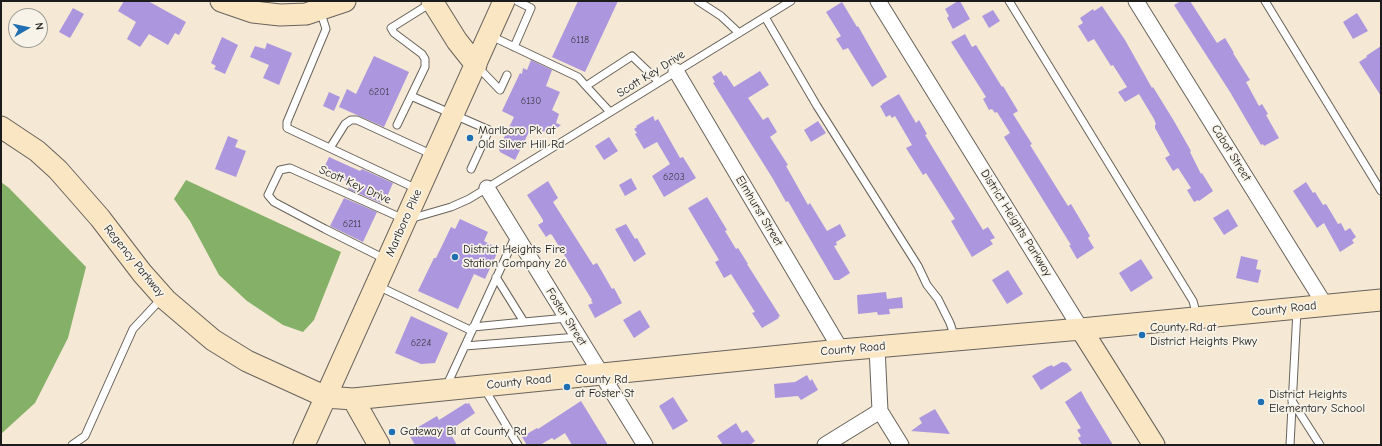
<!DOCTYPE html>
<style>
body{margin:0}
#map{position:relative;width:1382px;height:446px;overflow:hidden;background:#f5e8d4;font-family:"Comic Neue",sans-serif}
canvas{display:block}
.frame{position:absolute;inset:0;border:2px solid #1c1c1c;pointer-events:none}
.north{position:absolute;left:8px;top:8px;width:40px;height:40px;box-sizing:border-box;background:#f7f3e8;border:1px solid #9f9d96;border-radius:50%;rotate:81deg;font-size:11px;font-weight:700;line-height:16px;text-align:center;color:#1c1c1c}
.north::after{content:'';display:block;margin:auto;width:14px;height:18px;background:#1f6fb2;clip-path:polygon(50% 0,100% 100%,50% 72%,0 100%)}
</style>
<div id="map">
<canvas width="1382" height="446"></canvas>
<div class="frame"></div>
<div class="north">N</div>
</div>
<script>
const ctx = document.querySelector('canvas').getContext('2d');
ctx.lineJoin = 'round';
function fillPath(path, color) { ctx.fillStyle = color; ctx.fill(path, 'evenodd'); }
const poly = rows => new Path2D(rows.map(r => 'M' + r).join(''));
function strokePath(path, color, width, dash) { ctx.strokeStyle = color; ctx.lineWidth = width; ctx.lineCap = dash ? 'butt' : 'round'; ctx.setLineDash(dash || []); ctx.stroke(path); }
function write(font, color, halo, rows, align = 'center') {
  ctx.font = font + ' "Comic Neue",sans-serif'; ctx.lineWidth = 3.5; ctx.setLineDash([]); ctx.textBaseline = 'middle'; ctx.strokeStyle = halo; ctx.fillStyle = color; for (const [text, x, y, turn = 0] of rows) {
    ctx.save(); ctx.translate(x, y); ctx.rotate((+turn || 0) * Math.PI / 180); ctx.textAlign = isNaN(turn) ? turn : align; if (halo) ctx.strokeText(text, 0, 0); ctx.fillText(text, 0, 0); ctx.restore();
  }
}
const forest = poly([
 [186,180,341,252,314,320,303,332,283,325,247,301,219,275,190,221,174,199],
 [1,182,9,188,86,267,68,338,35,403,1,434]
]);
const building = poly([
 [124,1,148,1,186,22,179,35,175,33,168,45,149,34,140,47,127,39,136,22,118,11],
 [578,1,618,1,585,72,552,57],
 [958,1,960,1,970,19,953,29,947,18,949,16,945,9],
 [1181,1,1190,1,1217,43,1225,38,1234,53,1233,53,1250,80,1246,82,1259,106,1262,104,1268,114,1266,115,1279,138,1264,146,1263,144,1261,145,1230,92,1174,5],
 [842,2,857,27,858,26,887,77,872,87,848,48,843,50,836,39,841,36,826,12],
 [1102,6,1125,40,1152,88,1153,87,1174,121,1191,151,1190,152,1201,174,1202,173,1213,191,1199,201,1198,200,1194,202,1187,190,1191,188,1178,168,1173,171,1165,158,1170,155,1155,128,1155,125,1156,124,1154,119,1139,94,1125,102,1118,92,1127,87,1113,65,1111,66,1094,39,1088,42,1078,26,1083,23,1080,18,1093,9,1094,11],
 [73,8,84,14,70,38,59,32],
 [993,10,1000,21,989,28,982,16],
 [1357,13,1368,31,1353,39,1343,22],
 [965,34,972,47,976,45,1002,87,1003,86,1018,111,1013,114,1032,144,1030,145,1068,206,1071,204,1090,236,1088,238,1094,248,1077,259,1069,245,1071,245,1004,137,1010,133,997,112,995,113,992,109,989,110,983,99,986,97,951,42],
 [222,37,238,45,225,74,214,69,216,66,211,63],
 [267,43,292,53,279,85,263,78,269,65,250,57,255,46,265,49],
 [1381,46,1381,96,1359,62,1367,57,1366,56],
 [374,56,409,72,384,127,339,107,347,89,356,94],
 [531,60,552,70,546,86,560,92,552,110,559,114,556,123,561,125,549,134,532,126,515,160,500,152,498,147,501,140,503,140,514,117,502,111,520,73,522,74,523,68,527,70],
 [721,71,724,76,726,75,734,87,760,71,769,85,748,98,763,120,768,117,777,132,770,137,788,165,786,166,808,205,810,203,827,231,840,224,846,236,836,242,837,245,834,246,850,273,839,280,834,280,800,222,788,201,786,202,773,179,713,83,715,82,712,77],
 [329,92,340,97,334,111,323,106],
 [899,94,916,123,919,120,927,134,925,135,942,163,983,230,988,227,995,238,990,240,993,244,972,257,951,221,955,219,926,173,923,175,906,148,912,145,895,116,892,118,890,115,886,117,880,106,882,105,882,104],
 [653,116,655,121,658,119,680,158,683,157,696,178,664,197,652,176,670,164,657,142,644,149,635,134,637,133,634,129,637,127,636,126],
 [818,121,826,133,811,142,804,130],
 [228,136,238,140,235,147,246,151,236,177,215,169],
 [609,137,618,151,604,160,595,146],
 [329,157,360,171,362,169,393,183,386,199,383,198,381,203,348,189,351,183,323,170],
 [631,178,637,189,625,196,619,185],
 [548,181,558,198,553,202,593,265,597,263,612,289,614,288,622,303,595,318,588,305,593,303,591,301,592,300,552,235,550,234,546,237,538,225,543,222,543,220,527,195],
 [1306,182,1313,193,1315,192,1323,205,1326,204,1338,224,1341,223,1345,231,1350,228,1356,237,1352,240,1354,243,1340,252,1324,223,1317,228,1293,191],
 [707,197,727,230,725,231,736,249,738,248,748,264,747,264,780,316,778,317,779,318,762,328,752,313,755,312,731,274,724,278,715,262,719,260,688,208],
 [344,198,377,212,363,242,330,226],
 [1228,209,1238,226,1224,235,1213,218],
 [460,219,488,232,484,241,499,249,485,279,474,274,458,309,418,291,434,258,436,258,451,227,455,229],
 [626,224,635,239,637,238,646,254,634,262,615,229],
 [1241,256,1258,260,1256,269,1261,270,1258,283,1236,278],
 [1141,259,1153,278,1131,292,1119,273],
 [1008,270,1023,294,1007,304,992,280],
 [886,292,887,299,902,297,903,308,889,309,890,314,878,315,877,312,858,314,857,295],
 [640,310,650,327,634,338,623,320],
 [411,316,448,333,435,363,421,364,395,353],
 [1062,362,1067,363,1072,370,1041,390,1032,376,1047,367,1052,365,1053,367],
 [807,375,810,381,812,379,818,390,801,400,798,396,775,398,774,384,795,382],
 [1081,391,1087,402,1113,445,1082,445,1078,438,1081,436,1077,430,1081,428,1065,402],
 [673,397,688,421,673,430,659,406],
 [581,401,608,445,572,445,565,433,554,440,552,438,540,445,527,445,522,437,537,428,538,429],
 [466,403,467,404,469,403,475,413,449,431,457,445,415,445,408,433,437,416,439,420],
 [935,409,950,434,911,431,922,423,919,418],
 [736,423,742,433,747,430,755,441,750,445,723,445,717,436]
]);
const lane = poly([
 [698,1,721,16,739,33],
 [1009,1,1193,301,1197,316],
 [1265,1,1381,191],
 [320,10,326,29,287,122,287,128,417,189],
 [765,17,817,106,918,266,927,285,938,299,950,323,955,338],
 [491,36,578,77,586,86],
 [514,47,531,8,517,1],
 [477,66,500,90,507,75],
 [411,96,489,130,471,169],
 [610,112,586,86,632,56,659,82],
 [397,125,425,67,425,59,422,54,394,33,391,28,431,3],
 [330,148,345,124,351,120,357,120,433,155],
 [385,259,325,229,274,202,268,195,280,170,290,168,406,220,451,207,469,199,487,188,791,1],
 [496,277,524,322,567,318],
 [378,286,472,331],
 [473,327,524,322],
 [465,346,578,337],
 [446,387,516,235],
 [484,388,518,445],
 [1292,401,1320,445],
 [72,445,85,436,133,329,162,298],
 [1290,445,1297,310]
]);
const street = poly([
 [878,1,1081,329],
 [1136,1,1325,305],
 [676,71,841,350],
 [487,188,645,445],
 [880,411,901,445],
 [825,445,880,411,877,347]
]);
const secondary = poly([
 [221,1,253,12,280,15,306,14,345,1],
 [432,1,457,41,476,65],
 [1,127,37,151,58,170,100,218,142,273,166,300,213,340,247,361,326,397,353,399,841,350,1081,329,1381,300],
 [1081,329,1154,445],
 [353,399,379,445],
 [304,445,504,1]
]);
const markers = [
 [470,138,4,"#1f6fb2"],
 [455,257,4,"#1f6fb2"],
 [1142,335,4,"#1f6fb2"],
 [567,387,4,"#1f6fb2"],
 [1261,402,4,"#1f6fb2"],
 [392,432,4,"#1f6fb2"]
];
const numberNames = [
 ["6118",580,40],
 ["6201",379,92],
 ["6130",531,101],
 ["6203",674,177],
 ["6211",352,224],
 ["6224",421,343]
];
const streetNames = [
 ["Scott Key Drive",651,74,-32],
 ["Cabot Street",1231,153,58],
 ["Scott Key Drive",355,185,24],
 ["Elmhurst Street",759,211,59],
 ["Marlboro Pike",404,223,-66],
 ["District Heights Parkway",1016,223,58],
 ["Regency Parkway",134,261,51],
 ["County Road",1284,309,-6],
 ["Foster Street",566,317,58],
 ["County Road",853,349,-5],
 ["County Road",519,382,-6]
];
const poiNames = [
 ["Marlboro Pk at",478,131],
 ["Old Silver Hill Rd",478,145],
 ["District Heights Fire",463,250],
 ["Station Company 26",463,264],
 ["County Rd at",1150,328],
 ["District Heights Pkwy",1150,342],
 ["County Rd",575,380],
 ["at Foster St",575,394],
 ["District Heights",1269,395],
 ["Elementary School",1269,409],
 ["Gateway Bl at County Rd",400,432]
];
fillPath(forest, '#84b068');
fillPath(building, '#ac97de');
strokePath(lane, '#68635c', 9);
strokePath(street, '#68635c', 17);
strokePath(secondary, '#68635c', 23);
strokePath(lane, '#fff', 7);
strokePath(street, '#fff', 15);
strokePath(secondary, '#fbe6c4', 21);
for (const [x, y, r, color] of markers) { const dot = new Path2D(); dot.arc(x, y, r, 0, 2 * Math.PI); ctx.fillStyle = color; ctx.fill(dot); strokePath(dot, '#f7f3e8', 1.5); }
write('10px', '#403b4c', null, numberNames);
write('12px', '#1c1c1c', '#f7f3e8', streetNames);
write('12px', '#1c1c1c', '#f7f3e8', poiNames, 'left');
</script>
